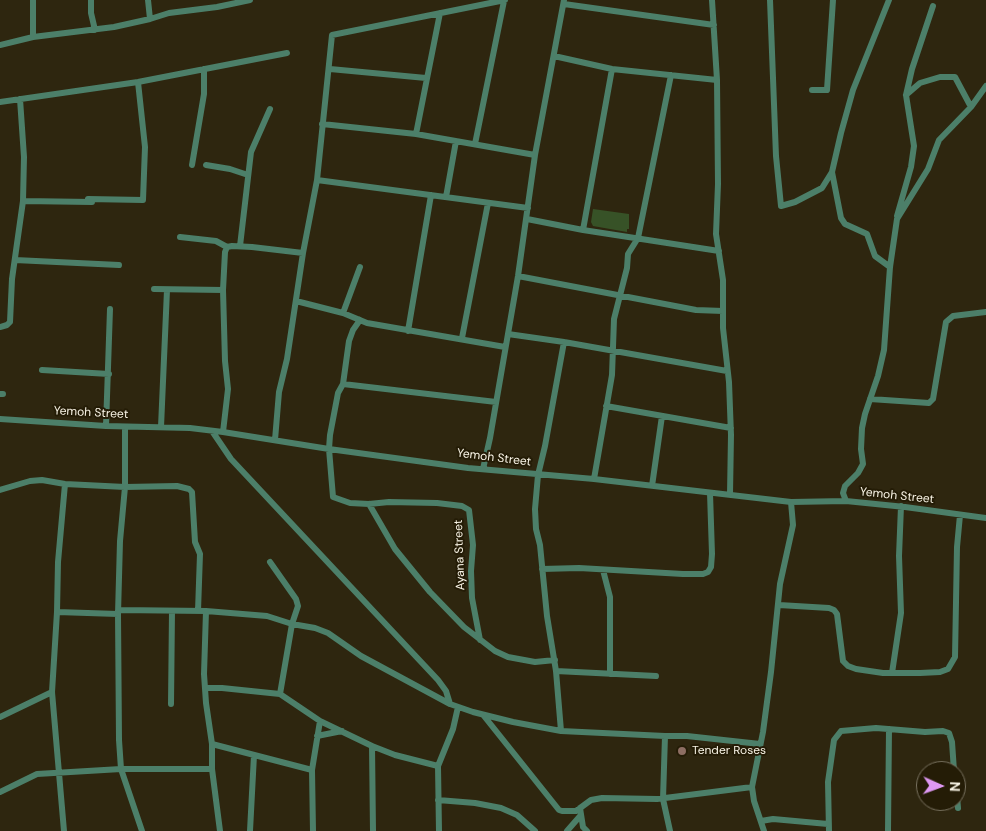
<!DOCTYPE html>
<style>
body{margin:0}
#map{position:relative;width:986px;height:831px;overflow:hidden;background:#2e260f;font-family:"DM Sans",sans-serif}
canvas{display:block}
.north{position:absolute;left:916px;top:761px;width:50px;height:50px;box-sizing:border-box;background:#241c06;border:1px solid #797260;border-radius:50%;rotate:92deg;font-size:14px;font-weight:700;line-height:20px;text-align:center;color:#f9f4e6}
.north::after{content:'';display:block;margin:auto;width:18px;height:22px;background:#de98f3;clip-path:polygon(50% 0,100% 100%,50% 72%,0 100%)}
</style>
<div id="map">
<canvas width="986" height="831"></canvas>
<div class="north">N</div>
</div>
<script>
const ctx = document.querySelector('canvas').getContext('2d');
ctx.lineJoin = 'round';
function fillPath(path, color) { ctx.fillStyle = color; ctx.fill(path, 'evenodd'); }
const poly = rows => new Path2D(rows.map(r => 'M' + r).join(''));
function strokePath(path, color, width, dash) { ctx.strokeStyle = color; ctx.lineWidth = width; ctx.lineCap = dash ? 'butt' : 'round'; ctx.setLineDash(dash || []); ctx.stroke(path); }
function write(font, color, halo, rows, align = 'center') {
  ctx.font = font + ' "DM Sans",sans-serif'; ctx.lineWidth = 4; ctx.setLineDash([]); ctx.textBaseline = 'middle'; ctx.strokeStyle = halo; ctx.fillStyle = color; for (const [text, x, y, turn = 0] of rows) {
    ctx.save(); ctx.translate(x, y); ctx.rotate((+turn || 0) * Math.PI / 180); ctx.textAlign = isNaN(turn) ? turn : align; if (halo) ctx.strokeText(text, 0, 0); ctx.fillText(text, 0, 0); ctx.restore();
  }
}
const green = poly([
 [593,209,629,214,629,229,627,229,627,232,593,226,591,222]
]);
const minor = poly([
 [33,0,33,37],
 [91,0,91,13,95,30],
 [148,0,150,19],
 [712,0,717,80,718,184,716,234,723,280,723,328,729,382,731,435,730,494],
 [770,0,776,156,781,206,795,202,822,188,832,172,841,133,853,90,889,0],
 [564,4,714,25],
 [0,45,33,37,114,27,150,19,169,13,217,7,250,0],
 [554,56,612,69,717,80],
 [330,69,426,78],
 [812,90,827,90,833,0],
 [906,95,920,83,940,77,955,77,971,107],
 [0,102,138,82,287,53],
 [322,124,416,134,535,155],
 [416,134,440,13],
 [475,144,504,1],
 [192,165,204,94,204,69],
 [206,165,230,169,248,175],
 [832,172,841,218,845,224,867,234,875,256,890,267],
 [317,180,528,208],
 [446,197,456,141],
 [88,199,143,200,145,147,138,82],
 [23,201,92,202],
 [897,216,911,167,914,146,906,95,912,69,933,6],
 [527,219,583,230,719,251],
 [583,230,612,69],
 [180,237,216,241,227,247,232,246,252,247,303,253],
 [240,246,251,152,270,109],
 [15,260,119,265],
 [518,276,696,310,723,311],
 [154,289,223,290],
 [296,301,343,313,367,323,505,347],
 [343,313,360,267],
 [360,320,353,330,349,341,343,384,338,393,330,435,329,449,333,497,350,503,369,504,389,502,437,503,462,506,469,510,473,545,471,571,472,598,480,640],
 [0,327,7,325,10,322,12,279,23,201,24,157,20,99],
 [408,331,431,195],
 [508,334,564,342,727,371],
 [462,338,488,203],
 [42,370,109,374],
 [343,384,496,402],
 [0,394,3,394],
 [870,399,929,403,933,399,946,322,953,316,986,312],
 [606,406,731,428],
 [0,419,106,426,190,428,223,432,329,449,468,468,594,479,791,502,846,501,905,507,986,518],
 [106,426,110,309],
 [125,427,125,487,120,541,118,614,119,740,121,769,142,831],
 [161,427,167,290],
 [212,431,231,459,438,680,446,691,450,704],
 [223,432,228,389,225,361,223,290,225,252,227,247],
 [275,440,279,392,287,359,303,253,317,180,332,35,505,0],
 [483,469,490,438,518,276,535,155,564,0],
 [594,479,612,375,614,319,627,268,628,254,638,238,671,75],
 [652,486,662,416],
 [0,490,30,481,42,480,65,484,125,487,177,486,189,489,192,492,195,542,200,554,198,611],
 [846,501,843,493,845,486,858,473,863,464,861,449,862,428,865,414,878,376,884,350,890,267,897,219,928,169,939,140,971,107,986,86],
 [369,504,395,549,430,592,464,627,495,651,508,657,535,662,555,660],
 [270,562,296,599,298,606,292,624,280,694,320,721,372,746,395,755,438,766],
 [542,569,579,568,683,574,703,574,708,572,711,567,712,554,710,493],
 [603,570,610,597,610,674],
 [779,605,829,608,834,610,837,614,843,661,848,666,856,669,883,673,920,673,940,672,948,669,955,657,957,547,960,515],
 [119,610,206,611,267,616,292,624,315,628,328,633,361,656,450,704,473,712,513,722,561,731,665,736,687,736,760,744],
 [206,611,204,674,206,703,212,744,212,769,220,831],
 [57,612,118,614],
 [556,671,656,676],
 [892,673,901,613,899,556,901,506],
 [205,688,222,688,280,694],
 [171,704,172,611],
 [484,716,559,810,562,811,576,811,591,800,602,798,657,799,752,787],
 [0,717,52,692],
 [561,731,556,671,547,616,540,545,536,529,535,509,538,475,545,446,564,342],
 [317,736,342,731],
 [665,736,663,799,670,831],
 [212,744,312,770],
 [372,746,373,831],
 [956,785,958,808],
 [0,792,37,774,121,769,212,769],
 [438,800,475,803,501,808,517,815,535,831],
 [580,808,583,827,587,831],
 [761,821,773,819,828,824],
 [64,831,52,692,57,612,58,562,65,484],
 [250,831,254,755],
 [313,831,312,770,320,721],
 [439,831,438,766,453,729,458,707],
 [567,831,581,815],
 [764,831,754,801,752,787,763,732,771,672,780,584,793,525,791,502],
 [829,831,828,782,834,740,841,731,876,728,925,732,943,731,949,733,952,742,954,771],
 [888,831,889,729]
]);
const markers = [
 [682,751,5,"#8d6e63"]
];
const streetNames = [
 ["Yemoh Street",91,413,3],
 ["Yemoh Street",494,458,7],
 ["Yemoh Street",897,496,6],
 ["Ayana Street",460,555,-92]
];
const poiNames = [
 ["Tender Roses",692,751]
];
fillPath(green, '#375227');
strokePath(minor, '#4c7f69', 6);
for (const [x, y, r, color] of markers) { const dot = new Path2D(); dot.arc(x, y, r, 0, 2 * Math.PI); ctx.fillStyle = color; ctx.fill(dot); strokePath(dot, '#241c06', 2); }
write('12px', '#f9f4e6', '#241c06', streetNames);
write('12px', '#f9f4e6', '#241c06', poiNames, 'left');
</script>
